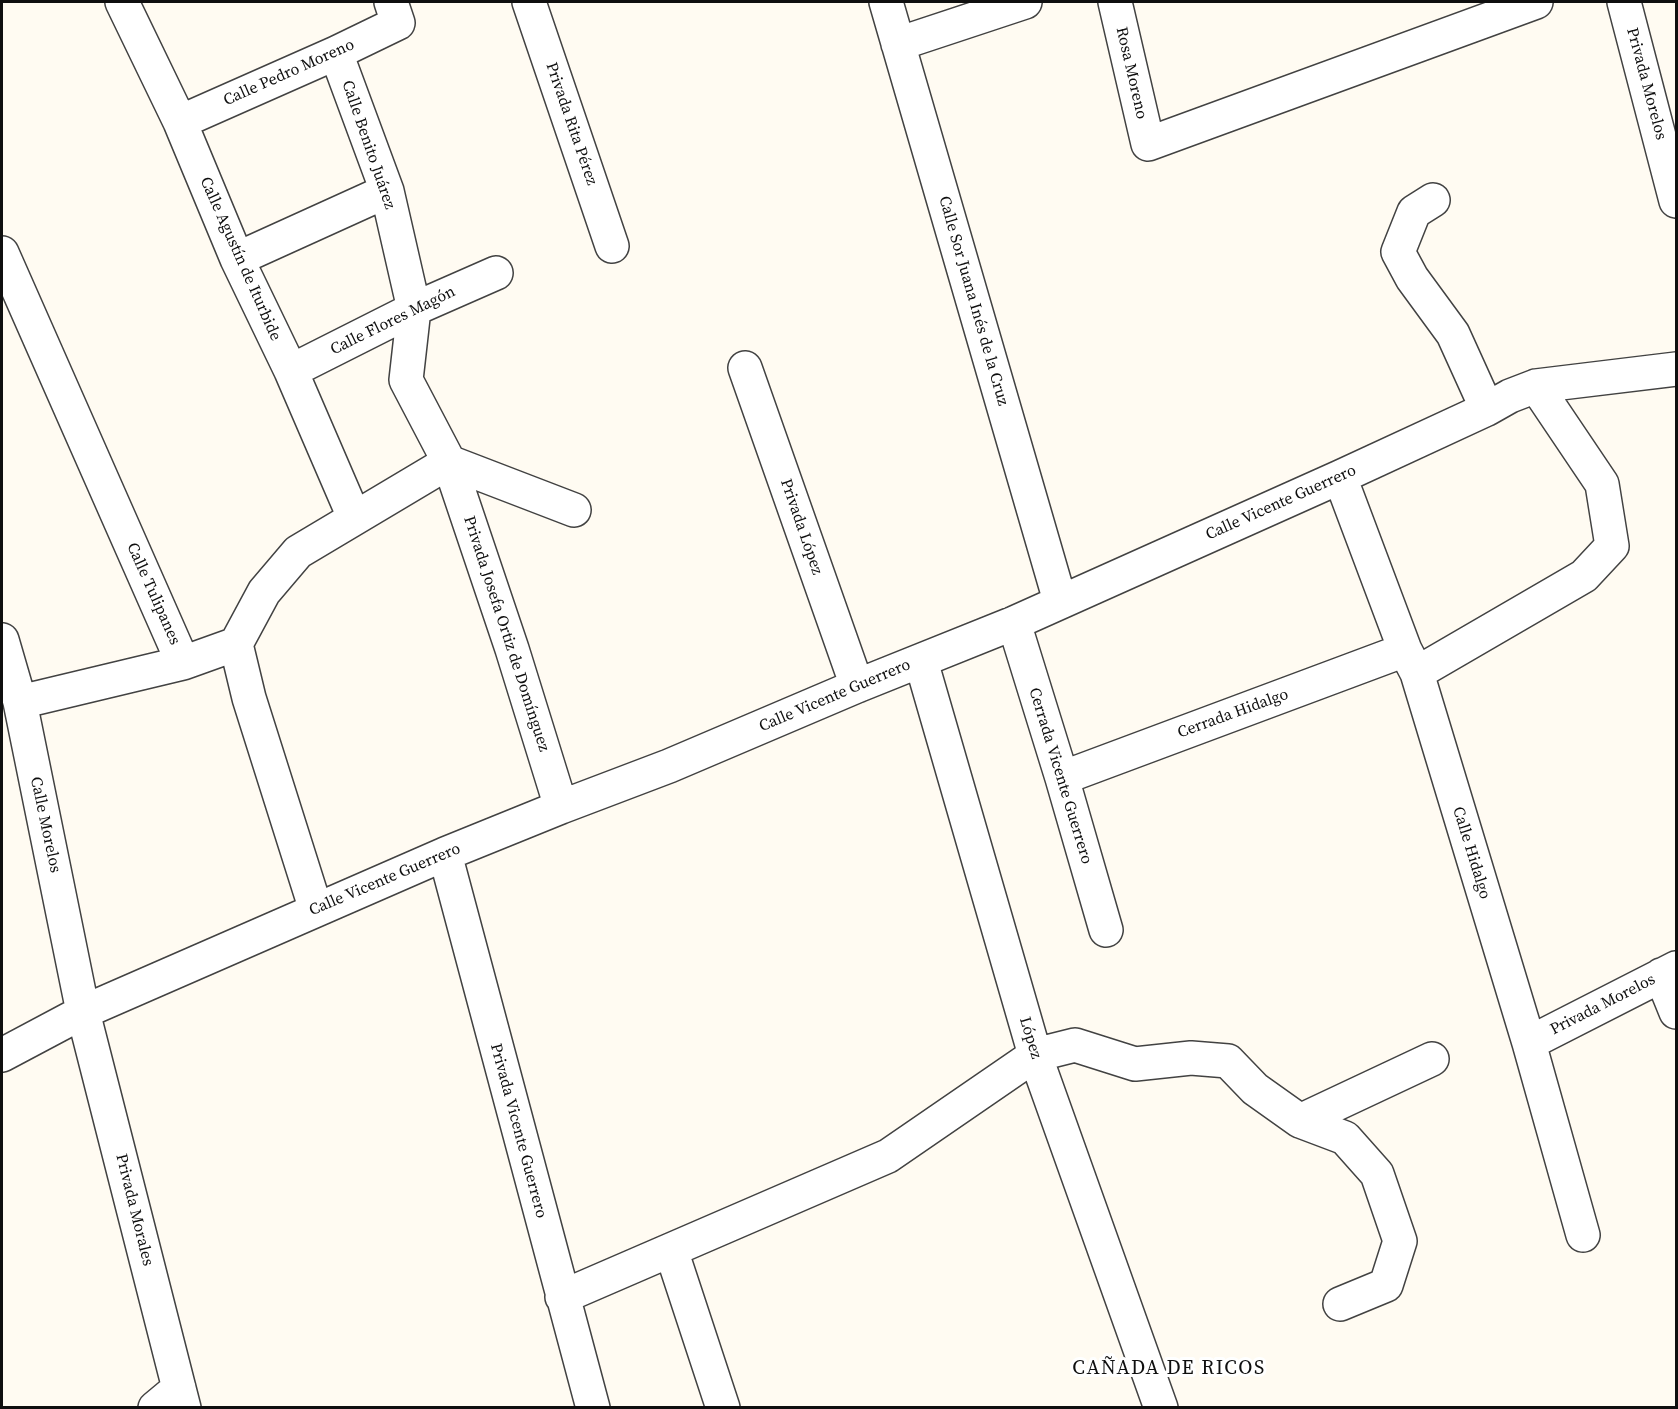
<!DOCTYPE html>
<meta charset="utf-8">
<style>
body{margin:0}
#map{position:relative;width:1678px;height:1409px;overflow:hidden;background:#fffbf2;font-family:"Source Serif 4",serif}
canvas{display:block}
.frame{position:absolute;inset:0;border:3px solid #0f0f0f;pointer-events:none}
</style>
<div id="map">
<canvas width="1678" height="1409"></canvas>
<div class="frame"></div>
</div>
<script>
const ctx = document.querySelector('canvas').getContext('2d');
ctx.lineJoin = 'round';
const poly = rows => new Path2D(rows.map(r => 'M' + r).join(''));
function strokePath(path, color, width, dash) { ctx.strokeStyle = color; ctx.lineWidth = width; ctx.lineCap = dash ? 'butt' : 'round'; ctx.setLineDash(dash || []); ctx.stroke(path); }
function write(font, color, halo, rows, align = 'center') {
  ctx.font = font + ' "Source Serif 4",serif'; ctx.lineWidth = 6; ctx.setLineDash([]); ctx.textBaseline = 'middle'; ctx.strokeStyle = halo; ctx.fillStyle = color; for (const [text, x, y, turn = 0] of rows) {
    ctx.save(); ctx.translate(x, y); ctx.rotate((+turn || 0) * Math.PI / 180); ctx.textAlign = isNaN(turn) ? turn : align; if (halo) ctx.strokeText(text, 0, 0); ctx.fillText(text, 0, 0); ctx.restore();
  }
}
const minor = poly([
 [122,2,180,122,237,259,291,371,354,517],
 [529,2,612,246],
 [886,2,1060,601],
 [1115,2,1148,144,1536,2],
 [1624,2,1676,201],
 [898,44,1025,2],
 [336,53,387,191,414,309,406,380,449,462,512,649,561,807],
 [180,122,336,53,398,23,391,2],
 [1433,200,1414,212,1398,252,1412,278,1453,334,1487,409],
 [2,253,183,663,236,644,249,698,316,910],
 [237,259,387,191],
 [745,368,857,686],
 [291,371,414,309,496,273],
 [1340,477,1405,650,1417,673,1529,1043,1583,1235],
 [1014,623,1062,778,1106,930],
 [2,640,20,702,83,1012,184,1408],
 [236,644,264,592,298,552,449,462,574,510],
 [921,661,1035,1055,1161,1408],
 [1417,673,1584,576,1612,546,1602,484,1536,386],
 [20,702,183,663],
 [1062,778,1405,650],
 [445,854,593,1408],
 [1661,975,1676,1012],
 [1529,1043,1676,968],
 [2,1055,83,1012,445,854,561,807,669,766,857,686,1014,623,1340,477,1487,409,1510,396,1536,386,1676,369],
 [1300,1121,1345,1138,1377,1174,1400,1241,1386,1285,1340,1304],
 [671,1250,723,1408],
 [562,1297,888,1156,1035,1055,1075,1045,1135,1064,1191,1058,1228,1061,1255,1089,1300,1121,1432,1059],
 [155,1408,179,1388]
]);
const streetNames = [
 ["Calle Pedro Moreno",289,73,-24],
 ["Rosa Moreno",1131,73,77],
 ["Privada Morelos",1646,84,75],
 ["Privada Rita Pérez",571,124,71],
 ["Calle Benito Juárez",368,145,71],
 ["Calle Agustín de Iturbide",240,259,66],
 ["Calle Sor Juana Inés de la Cruz",973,301,74],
 ["Calle Flores Magón",393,321,-26],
 ["Calle Vicente Guerrero",1281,503,-24],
 ["Privada López",801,527,71],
 ["Calle Tulipanes",153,594,66],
 ["Privada Josefa Ortiz de Domínguez",506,634,72],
 ["Calle Vicente Guerrero",835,696,-23],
 ["Cerrada Hidalgo",1233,714,-20],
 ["Cerrada Vicente Guerrero",1060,776,73],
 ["Calle Morelos",45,825,78],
 ["Calle Hidalgo",1471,853,73],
 ["Calle Vicente Guerrero",385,880,-23],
 ["Privada Morelos",1603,1005,-27],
 ["López",1030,1038,73],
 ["Privada Vicente Guerrero",518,1131,75],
 ["Privada Morales",134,1210,76]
];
const quarterNames = [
 ["CAÑADA DE RICOS",1169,1369]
];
strokePath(minor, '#424242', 36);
strokePath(minor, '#fff', 33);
write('16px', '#0f0f0f', '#fff', streetNames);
ctx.letterSpacing = '1.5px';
write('20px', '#0f0f0f', '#fff', quarterNames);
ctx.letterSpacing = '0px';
</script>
